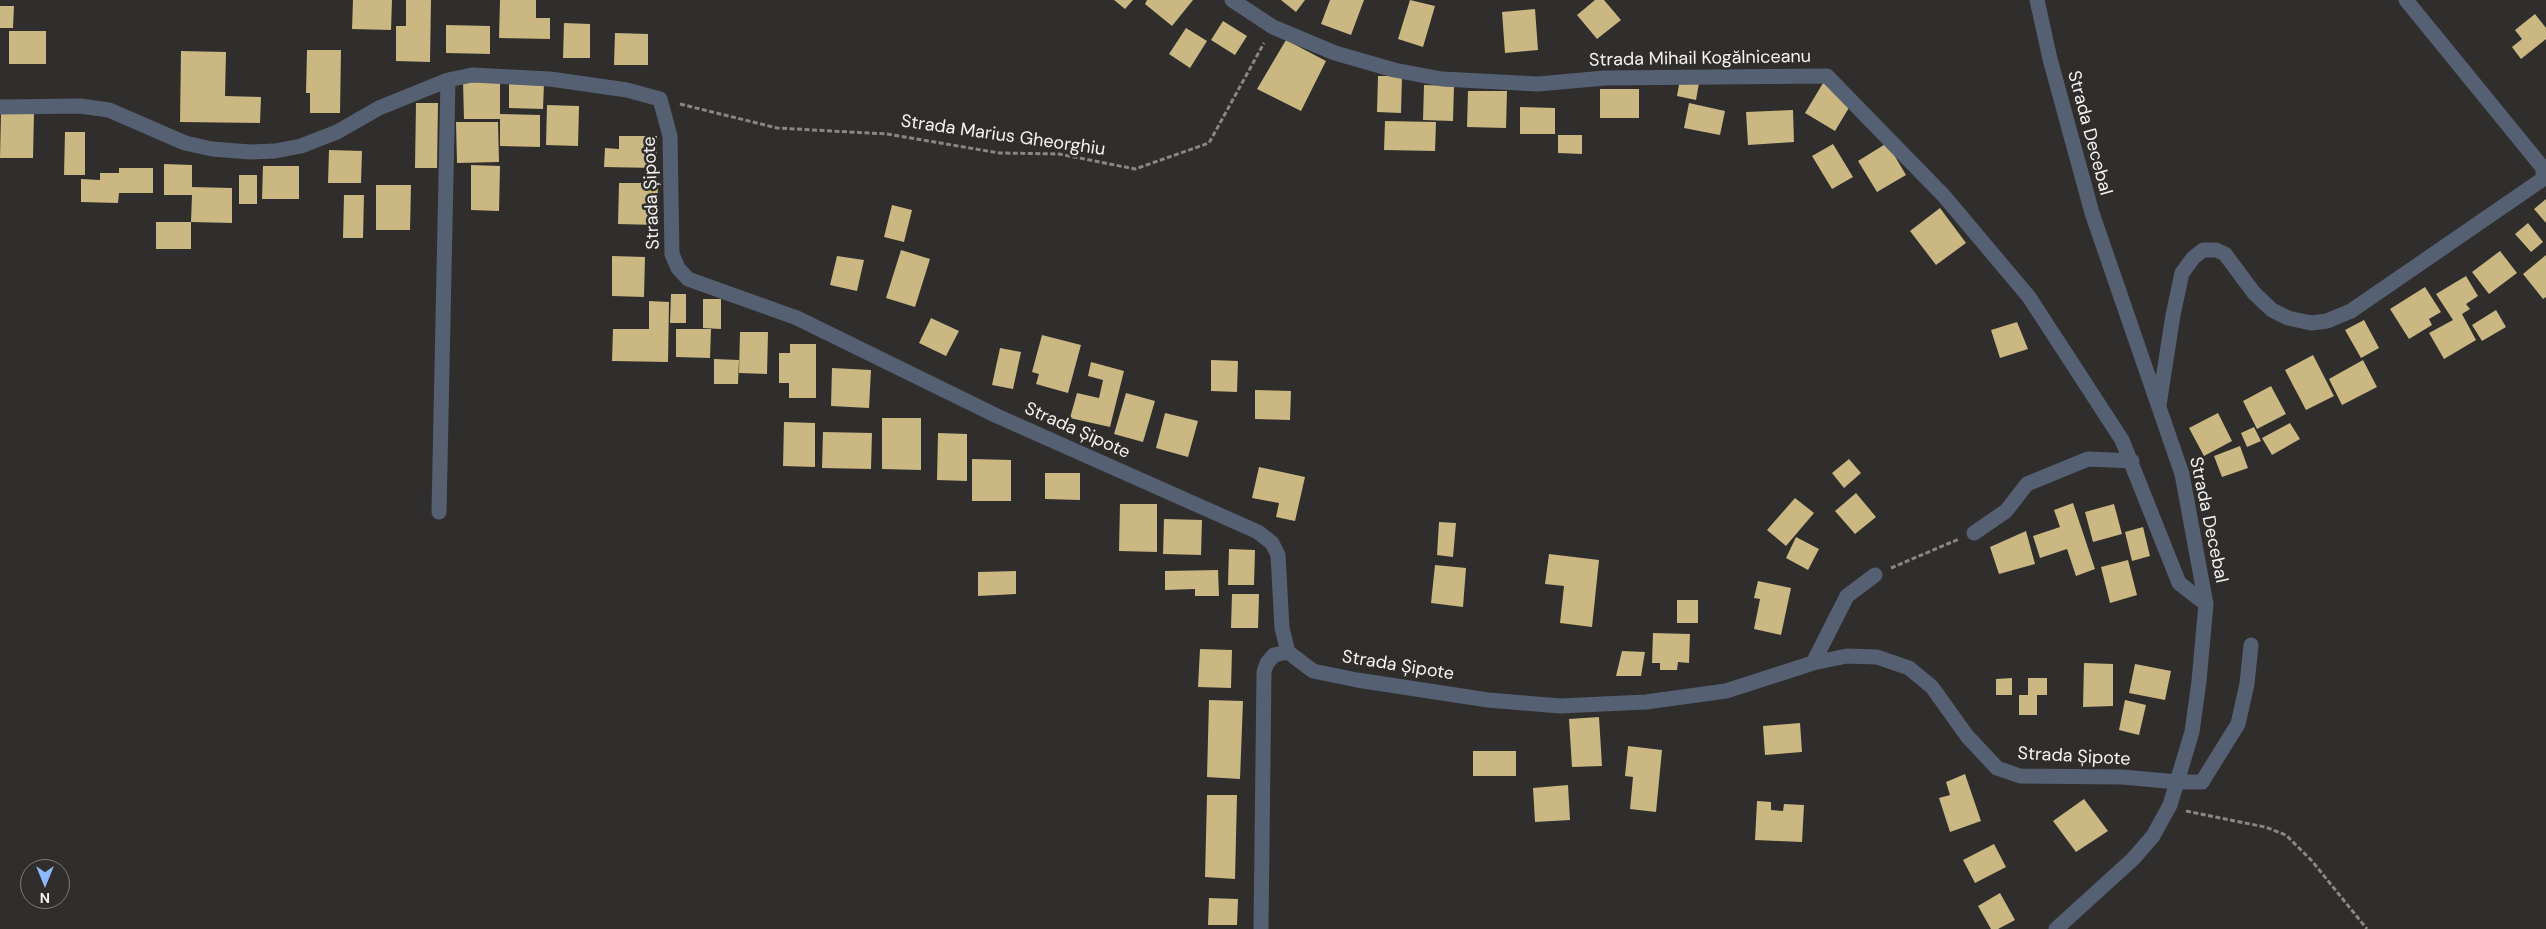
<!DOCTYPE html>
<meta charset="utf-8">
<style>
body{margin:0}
#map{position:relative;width:2546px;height:929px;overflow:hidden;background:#302e2c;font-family:"DM Sans",sans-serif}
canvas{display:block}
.north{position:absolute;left:20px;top:859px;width:50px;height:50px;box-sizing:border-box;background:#302e2c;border:1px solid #7f7d7c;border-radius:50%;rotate:180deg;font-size:14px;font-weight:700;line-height:20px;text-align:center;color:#f5f4f3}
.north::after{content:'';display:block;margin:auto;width:18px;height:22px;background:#8eb8fd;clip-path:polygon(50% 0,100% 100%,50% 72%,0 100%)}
</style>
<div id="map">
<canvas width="2546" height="929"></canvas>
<div class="north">N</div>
</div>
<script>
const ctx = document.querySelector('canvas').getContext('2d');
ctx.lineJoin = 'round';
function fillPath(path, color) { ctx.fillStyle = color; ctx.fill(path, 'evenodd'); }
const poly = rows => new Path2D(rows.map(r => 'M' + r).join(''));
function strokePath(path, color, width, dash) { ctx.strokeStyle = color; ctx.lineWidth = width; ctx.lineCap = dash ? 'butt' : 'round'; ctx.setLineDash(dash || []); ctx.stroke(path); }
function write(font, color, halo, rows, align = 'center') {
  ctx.font = font + ' "DM Sans",sans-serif'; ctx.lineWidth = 5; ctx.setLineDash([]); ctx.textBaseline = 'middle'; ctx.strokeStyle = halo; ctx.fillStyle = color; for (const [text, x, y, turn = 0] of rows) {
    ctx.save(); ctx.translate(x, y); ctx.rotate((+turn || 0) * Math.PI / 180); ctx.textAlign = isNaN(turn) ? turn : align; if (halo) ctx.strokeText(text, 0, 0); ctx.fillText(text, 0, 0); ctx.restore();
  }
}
const building = poly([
 [353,0,392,0,391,30,352,29],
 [406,0,431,0,430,62,396,61,396,26,406,26],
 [500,0,536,0,536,18,550,18,550,39,499,38],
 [1114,0,1133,0,1125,9],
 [1147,0,1193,0,1172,26,1145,4],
 [1281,0,1305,0,1296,12],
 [1330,0,1364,0,1351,35,1321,24],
 [1410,0,1435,6,1423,47,1398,39],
 [1595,0,1604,0,1621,20,1597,39,1577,15],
 [0,6,14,6,13,28,0,28],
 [1535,9,1538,50,1505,53,1502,12],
 [2535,14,2546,28,2546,39,2521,59,2512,47,2522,39,2515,30],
 [1223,21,1247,36,1235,55,1211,40],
 [564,23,590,24,590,58,563,58],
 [446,25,490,26,490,54,446,53],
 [1186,28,1207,41,1190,68,1169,54],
 [9,31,46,31,46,64,9,64],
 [615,33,648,34,648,65,614,65],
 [1286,40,1326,61,1301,111,1257,89],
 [307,50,341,50,340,113,310,113,310,93,306,93],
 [181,51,226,52,225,96,261,97,260,123,180,122],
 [1378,76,1402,76,1401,113,1377,112],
 [1680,79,1699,83,1696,100,1677,96],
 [463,80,500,80,500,114,540,115,540,147,500,146,500,119,464,119],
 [509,82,544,83,543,109,509,108],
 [1823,83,1853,101,1835,131,1805,113],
 [1424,85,1454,86,1453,121,1423,120],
 [1600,89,1639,89,1639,118,1600,118],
 [1468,91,1507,91,1506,128,1467,127],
 [416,103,438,103,437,168,415,168],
 [1689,103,1725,111,1720,135,1684,128],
 [547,105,579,106,578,146,546,145],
 [1520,107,1555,108,1555,134,1520,134],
 [1793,110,1794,142,1748,145,1746,112],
 [1,112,34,113,33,158,0,158],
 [1385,121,1436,122,1435,151,1384,150],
 [456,122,498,122,499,162,457,163],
 [65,132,85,132,85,175,64,175],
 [1558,135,1582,135,1582,154,1558,153],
 [619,136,657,136,656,168,604,167,605,148,619,149],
 [1887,143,1906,175,1877,192,1858,161],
 [1833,144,1853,177,1832,189,1812,156],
 [329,150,362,151,361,183,328,183],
 [164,164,192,165,192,187,232,188,232,223,191,222,191,249,156,249,156,222,191,222,192,195,164,195],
 [471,165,500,166,499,211,471,210],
 [263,166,299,166,299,199,262,199],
 [119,168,153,168,153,193,119,193,118,203,81,202,81,179,100,180,100,173,119,173],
 [239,175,257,175,257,204,239,204],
 [619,183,658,183,657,225,618,224],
 [376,185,411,185,410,230,376,230],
 [344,195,364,195,363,238,343,238],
 [2546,199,2546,223,2534,209],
 [892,205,912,210,904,242,884,237],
 [1940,208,1966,243,1936,265,1910,231],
 [2528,223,2543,242,2531,252,2515,234],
 [901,250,930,259,915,307,886,298],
 [2500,251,2517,273,2489,294,2472,272],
 [2546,255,2546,297,2543,299,2523,274],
 [612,256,645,257,644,297,612,296],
 [837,256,864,260,857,291,830,285],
 [2466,276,2478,296,2466,304,2470,309,2462,314,2476,340,2444,359,2429,333,2453,320,2436,294],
 [2425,287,2441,312,2429,319,2432,325,2409,339,2390,309],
 [671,294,686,294,686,323,670,323],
 [703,299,721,299,721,329,703,328],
 [649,301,669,302,668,362,612,361,613,329,649,329],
 [2496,310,2506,327,2482,341,2472,325],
 [931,318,959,331,946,356,919,343],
 [2364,320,2379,348,2361,358,2345,330],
 [2017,322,2028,349,2000,358,1991,330],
 [676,329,711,329,710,358,676,357],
 [740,332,768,332,767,374,739,373],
 [1042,335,1081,345,1068,393,1036,384,1039,374,1032,372],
 [790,344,816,344,816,398,789,398,789,383,779,383,779,353,790,353],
 [1000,348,1021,352,1013,389,992,385],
 [2313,355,2334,396,2306,410,2285,370],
 [714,359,739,360,738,384,714,384],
 [1211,360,1238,361,1237,392,1211,391],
 [2363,360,2377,387,2342,405,2329,379],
 [1091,362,1124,371,1110,427,1070,418,1077,393,1099,398,1103,380,1088,376],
 [832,368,871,370,869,408,831,406],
 [2271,386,2286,414,2257,429,2243,401],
 [1255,390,1291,391,1290,420,1255,419],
 [1126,393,1155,401,1143,442,1114,434],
 [1165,413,1198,421,1188,457,1156,448],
 [2218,413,2232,441,2204,456,2189,428],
 [882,418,921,418,921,470,882,469],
 [784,422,815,423,815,467,783,466],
 [2290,423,2300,439,2272,455,2262,438],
 [2254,427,2261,441,2247,447,2241,433],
 [823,432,872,433,871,469,822,468],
 [938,433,967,434,967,481,937,480],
 [2240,446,2248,468,2222,477,2214,456],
 [972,459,1011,460,1011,501,972,501],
 [1849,459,1861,473,1844,488,1832,473],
 [1259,467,1305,477,1295,521,1276,517,1279,503,1252,498],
 [1045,473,1080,473,1080,500,1045,499],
 [1856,493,1876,517,1855,534,1835,511],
 [1795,498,1814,513,1786,546,1767,530],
 [2073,503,2095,569,2076,576,2067,549,2040,558,2033,536,2060,527,2054,510],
 [1120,504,1157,504,1157,552,1119,551],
 [2114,504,2122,534,2093,542,2085,512],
 [1164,519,1202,520,1201,555,1163,554],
 [1439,522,1456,523,1453,557,1437,555],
 [2143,527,2150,556,2132,561,2125,532],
 [2026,531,2035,564,1999,574,1990,547],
 [1796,537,1819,549,1808,570,1786,558],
 [1229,549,1255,550,1254,585,1228,585],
 [1549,554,1599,560,1592,627,1560,623,1564,586,1545,584],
 [2128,560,2137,595,2110,603,2101,567],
 [1435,565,1466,568,1463,607,1431,603],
 [1218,570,1219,596,1195,596,1195,589,1165,590,1165,571],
 [1016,571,1016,594,978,596,978,572],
 [1758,581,1791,588,1781,635,1754,629,1760,599,1754,598],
 [1232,594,1259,594,1258,628,1231,628],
 [1677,600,1698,600,1698,623,1677,623],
 [1653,633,1690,634,1689,663,1678,662,1677,670,1660,670,1660,663,1652,663],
 [1200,649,1232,650,1231,688,1198,687],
 [1622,651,1645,652,1641,676,1616,676],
 [2084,663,2113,664,2113,706,2083,707],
 [2135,664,2171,671,2165,700,2129,693],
 [2012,678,2012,695,1996,695,1996,679],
 [2028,678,2047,678,2047,695,2037,695,2037,715,2019,715,2019,695,2028,695],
 [1209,700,1243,701,1240,779,1207,777],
 [2125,700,2146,705,2139,735,2119,730],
 [1599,717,1602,766,1572,767,1569,719],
 [1800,723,1802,752,1765,755,1763,726],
 [1628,746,1662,750,1656,812,1630,809,1633,777,1625,776],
 [1473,751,1516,751,1516,776,1473,776],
 [1965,774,1981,821,1950,832,1939,798,1950,795,1946,782],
 [1568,785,1570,820,1535,822,1533,788],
 [1207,795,1237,795,1235,879,1205,877],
 [2084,799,2108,831,2076,852,2053,821],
 [1757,801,1771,802,1771,810,1783,811,1784,804,1804,805,1802,842,1755,840],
 [1994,844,2006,867,1975,883,1963,860],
 [2000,893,2015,920,1998,929,1991,929,1978,906],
 [1209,898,1238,899,1237,925,1208,925]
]);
const path = poly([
 [680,104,777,128,887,134,999,153,1059,154,1135,169,1209,143,1264,43],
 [1891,568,1959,539],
 [2186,811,2265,827,2286,835,2312,861,2367,929]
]);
const street = poly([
 [1232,0,1273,27,1335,53,1394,70,1442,79,1538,84,1605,78,1827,76,1944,196,2029,297,2122,440,2179,583,2206,604],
 [2037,0,2050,59,2092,213,2182,474,2206,604,2199,681,2192,732,2170,805,2153,836,2133,859,2056,929],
 [0,107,80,106,109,110,185,143,212,149,250,152,275,151,301,146,337,132,379,108,448,80,472,75,550,79,627,90,660,99,670,136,672,254,678,268,688,279,797,318,997,416,1258,532,1272,543,1278,555,1282,628,1288,652,1313,671,1357,680,1488,700,1560,706,1646,702,1726,691,1813,663,1847,656,1877,657,1909,668,1932,687,1967,736,1997,768,2020,776,2122,777,2178,782,2202,782,2238,724,2247,684,2251,645],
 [2159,405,2173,315,2182,273,2193,258,2203,250,2216,250,2225,254,2254,293,2272,310,2288,318,2311,323,2327,321,2351,311,2543,179,2543,168,2406,0],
 [439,512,448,80],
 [1974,533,2006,511,2027,484,2088,459,2132,461],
 [1813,663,1847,596,1875,575],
 [1261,929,1264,672,1267,663,1274,655,1288,652]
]);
const streetNames = [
 ["Strada Mihail Kogălniceanu",1700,59,-1],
 ["Strada Decebal",2089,133,75],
 ["Strada Marius Gheorghiu",1003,136,8],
 ["Strada Șipote",652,193,-92],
 ["Strada Șipote",1077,431,24],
 ["Strada Decebal",2208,520,78],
 ["Strada Șipote",1398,666,9],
 ["Strada Șipote",2074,757,3]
];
fillPath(building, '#cab781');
strokePath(path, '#888785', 3, [5, 2.5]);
strokePath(street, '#556073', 15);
write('18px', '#f5f4f3', '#302e2c', streetNames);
</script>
